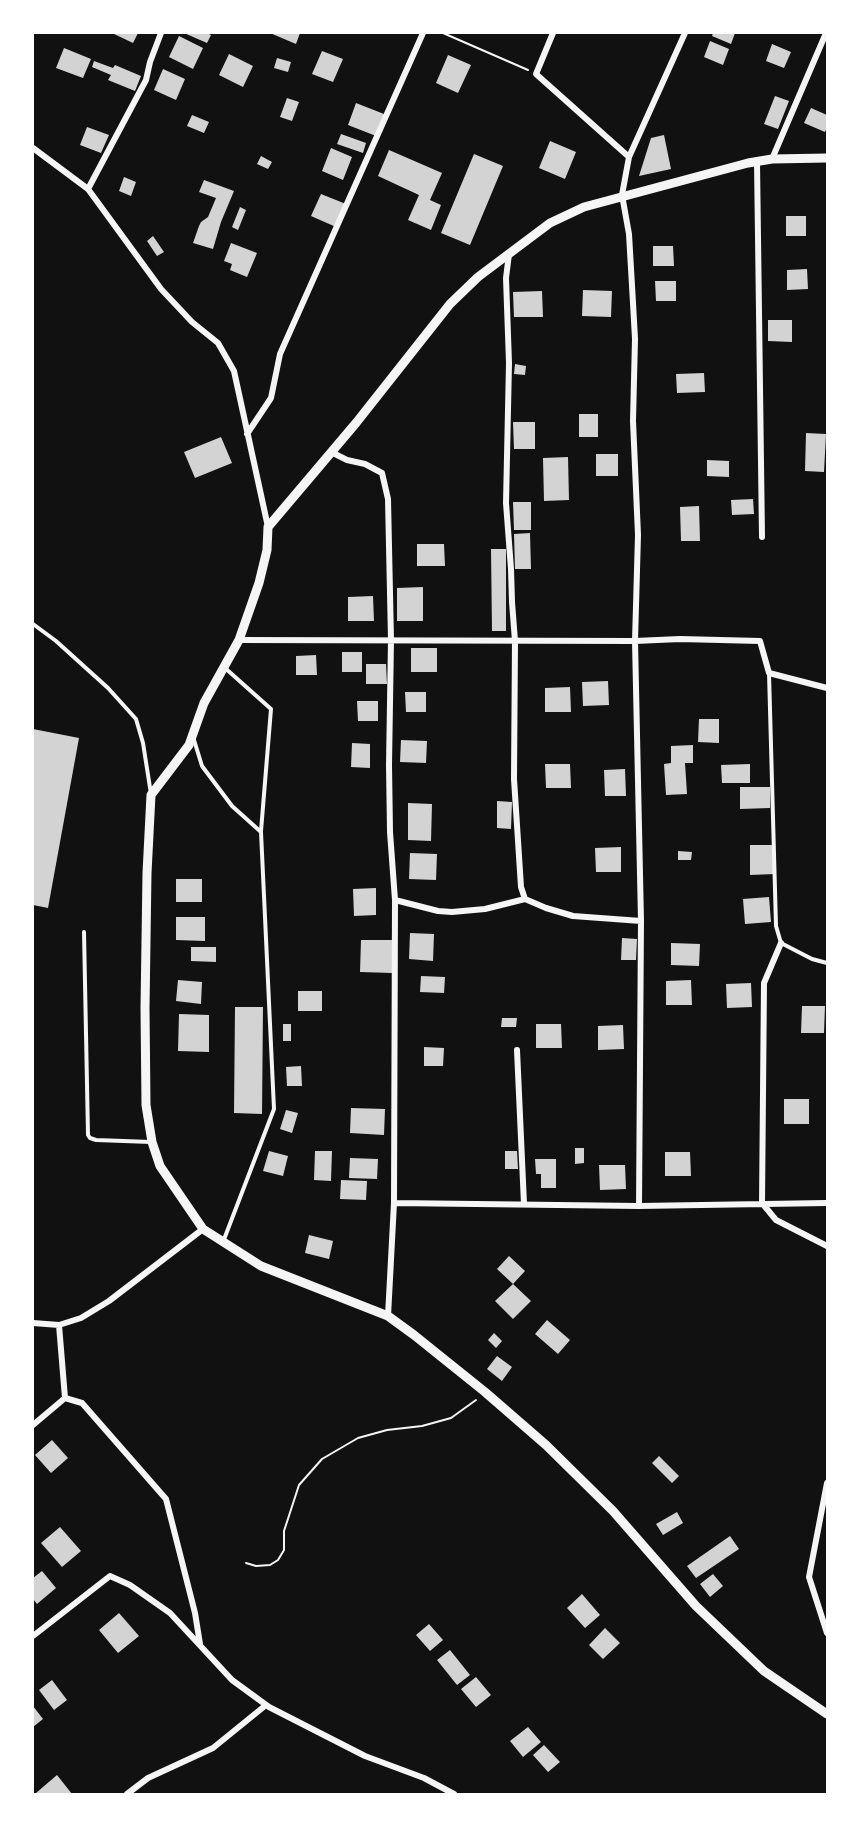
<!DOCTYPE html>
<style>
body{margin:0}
#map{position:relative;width:860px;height:1827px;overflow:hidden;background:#111;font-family:"Open Sans",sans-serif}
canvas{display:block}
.frame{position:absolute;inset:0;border:34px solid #fff;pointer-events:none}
</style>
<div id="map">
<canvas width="860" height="1827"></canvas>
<div class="frame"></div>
</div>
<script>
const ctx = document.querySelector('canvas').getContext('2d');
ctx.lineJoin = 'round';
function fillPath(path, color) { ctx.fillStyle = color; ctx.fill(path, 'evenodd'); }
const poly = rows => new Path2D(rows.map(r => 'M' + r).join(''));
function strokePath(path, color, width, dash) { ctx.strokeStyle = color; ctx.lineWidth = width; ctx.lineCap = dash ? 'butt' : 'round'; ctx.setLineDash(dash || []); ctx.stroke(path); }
const building = poly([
 [112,33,138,33,133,43],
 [184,33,207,33,211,35,207,43],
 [270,33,300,33,296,44],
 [713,33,735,33,731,44,712,36],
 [179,36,203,48,193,69,169,57],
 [710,41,729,49,723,65,704,57],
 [772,44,791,52,784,68,766,61],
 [64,48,91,59,83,78,56,68],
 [322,51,343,59,333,82,312,74],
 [229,54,253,66,243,87,219,75],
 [448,55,471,65,458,93,436,83],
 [277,58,291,62,288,72,274,68],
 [94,61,113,68,115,65,141,76,135,91,108,80,111,75,92,67],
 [163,69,185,79,176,100,154,90],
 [775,96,789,101,778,129,764,124],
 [287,98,299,102,292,121,280,117],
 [356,103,384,114,376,136,348,125],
 [811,108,827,115,827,127,825,132,804,123],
 [192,115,209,122,204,133,187,126],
 [87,127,109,135,101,153,80,145],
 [341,134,366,143,363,153,337,144],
 [664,135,671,169,639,176,651,138],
 [550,141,576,152,565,179,539,168],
 [331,148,352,157,343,180,322,171],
 [389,150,442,173,430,200,441,205,431,230,408,220,419,195,378,176],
 [474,154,503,166,470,245,441,233],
 [261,156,272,162,268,169,257,164],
 [124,177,136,182,131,196,119,191],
 [204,180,234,191,221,222,213,249,193,243,199,226,201,222,208,217,216,198,199,192],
 [321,194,346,204,336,227,311,216],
 [240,207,246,210,238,230,232,227],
 [786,216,806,216,806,236,786,236],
 [153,236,164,252,157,256,147,241],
 [231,243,257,253,247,277,230,270,232,264,224,261],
 [653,246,673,246,674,266,653,266],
 [807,269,808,289,787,290,787,270],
 [655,281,676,281,676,301,656,301],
 [583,290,612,291,611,317,582,316],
 [542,291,543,317,514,317,513,292],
 [768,320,792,320,792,342,768,341],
 [515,364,526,366,525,375,514,374],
 [704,373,705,392,677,393,676,374],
 [579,414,598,414,598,437,579,437],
 [513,422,535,422,535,449,514,449],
 [806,433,826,434,824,472,805,471],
 [221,437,232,463,195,478,184,452],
 [596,454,618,454,618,476,596,476],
 [568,457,569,500,544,501,543,458],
 [707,460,729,461,729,477,707,476],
 [753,499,754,514,732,515,731,500],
 [513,502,531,502,531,530,514,530],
 [699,506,700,541,681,541,680,507],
 [530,533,531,569,515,569,514,534],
 [417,544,444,544,445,566,417,566],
 [491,549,506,549,506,631,492,631],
 [423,587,423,621,397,621,397,588],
 [373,596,374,621,348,621,348,597],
 [411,648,437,648,437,672,411,672],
 [342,652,362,652,362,672,342,672],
 [316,655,317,675,296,675,296,656],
 [366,664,386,664,387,684,366,684],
 [608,681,609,705,583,706,582,682],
 [570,687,571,712,545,712,545,688],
 [405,692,426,692,426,712,406,712],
 [357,701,378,701,378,721,358,721],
 [699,719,719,719,719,743,698,742],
 [33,729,79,738,48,908,33,905],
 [401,740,427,741,426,763,400,762],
 [352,743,370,744,370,768,351,767],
 [693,745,693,763,685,763,687,794,666,795,664,764,671,763,671,746],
 [545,764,570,764,571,788,546,788],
 [750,764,750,783,722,783,721,765],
 [625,769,626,796,605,796,604,770],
 [740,787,770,787,770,808,740,809],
 [497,801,512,802,511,829,497,828],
 [408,803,432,804,431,841,408,840],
 [750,845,774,845,775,874,750,875],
 [621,847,621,872,596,872,595,848],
 [678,851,692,852,691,860,678,860],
 [410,853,437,854,436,880,409,879],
 [176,879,202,879,202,902,176,902],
 [376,888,376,915,354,916,353,889],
 [769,897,771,922,745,924,743,899],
 [176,917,205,917,205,941,176,940],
 [410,933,434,934,433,961,409,959],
 [622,938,637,939,636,960,621,960],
 [361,940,392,940,392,973,360,972],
 [671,943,700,944,699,966,671,965],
 [191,947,216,947,216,962,191,961],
 [421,976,445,977,444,993,420,992],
 [178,980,202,982,201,1004,176,1001],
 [691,980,692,1005,666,1005,666,981],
 [751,983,752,1007,727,1008,726,984],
 [298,991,322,991,322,1011,298,1011],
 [802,1006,825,1006,824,1033,801,1033],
 [235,1007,263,1007,262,1114,234,1113],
 [179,1014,209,1015,209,1052,178,1051],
 [502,1018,517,1018,516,1027,501,1027],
 [283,1024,291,1024,291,1041,283,1041],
 [536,1024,561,1024,562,1048,536,1048],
 [623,1025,624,1049,598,1050,598,1026],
 [424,1047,444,1048,443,1066,424,1066],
 [301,1066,302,1086,287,1086,286,1067],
 [784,1099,809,1099,809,1124,784,1124],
 [351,1108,385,1109,384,1135,350,1133],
 [286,1110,298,1113,292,1133,280,1129],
 [575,1148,584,1148,584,1163,575,1164],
 [269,1151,288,1156,283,1176,263,1171],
 [315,1151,332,1151,331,1181,314,1180],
 [505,1151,517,1151,518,1169,505,1169],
 [665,1152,690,1152,691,1176,665,1176],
 [350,1158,378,1159,377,1179,349,1178],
 [535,1159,556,1159,556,1188,541,1188,541,1174,536,1174],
 [599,1165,625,1165,626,1189,600,1190],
 [341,1180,367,1181,366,1200,340,1199],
 [309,1235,333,1241,329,1259,305,1253],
 [509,1256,525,1271,513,1284,497,1269],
 [513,1284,531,1301,513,1319,495,1301],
 [547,1320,570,1340,558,1354,535,1334],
 [494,1333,502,1341,496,1348,488,1340],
 [497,1356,512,1367,502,1381,487,1369],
 [52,1440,68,1458,51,1473,35,1455],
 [659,1456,679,1476,672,1483,652,1463],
 [677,1512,683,1523,663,1535,656,1524],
 [60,1527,81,1551,62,1567,41,1543],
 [730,1536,739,1549,696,1578,687,1566],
 [42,1571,56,1588,37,1604,33,1599,33,1578],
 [713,1574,723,1586,710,1597,700,1584],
 [582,1594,600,1615,585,1628,567,1608],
 [119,1613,139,1636,118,1653,99,1630],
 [429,1624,443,1640,430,1651,416,1635],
 [605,1628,620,1643,603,1659,589,1645],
 [450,1650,470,1675,457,1685,437,1660],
 [476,1677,491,1695,476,1707,461,1689],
 [52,1680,67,1700,54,1710,39,1690],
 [33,1706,43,1719,33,1727],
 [528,1727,541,1742,523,1757,510,1741],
 [544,1745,560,1762,548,1772,533,1755],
 [57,1775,72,1794,37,1794,36,1793]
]);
const path = poly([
 [443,33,528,70],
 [246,1563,256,1566,270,1565,278,1560,284,1550,284,1531,299,1485,322,1459,358,1438,387,1430,422,1426,451,1418,476,1400]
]);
const service = poly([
 [33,624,56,641,108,688,136,719,143,743,151,794],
 [225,668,271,709,261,831],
 [769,673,776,926,781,943,812,959,827,963],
 [194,740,202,766,232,806,261,832,274,1109,223,1242],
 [84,932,88,1135,90,1138,96,1140,151,1142]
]);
const minor = poly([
 [553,33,536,74,629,157],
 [33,148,88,189,161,289,192,322,218,343,234,371,268,527],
 [772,159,826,33],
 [757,162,762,537],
 [88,189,146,80,150,62,161,33],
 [509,254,506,278,509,363,506,503,511,569,512,602,515,641,514,779,521,887,525,899],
 [247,434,271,398,280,354,423,33],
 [331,452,347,460,365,464,382,473,388,499,391,640,389,765,390,832,395,900,394,1203,388,1316],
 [239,640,635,641,680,639,760,641,769,673,827,688],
 [395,900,438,911,452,912,485,909,525,899,546,908,573,916,641,921],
 [781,943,764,983,762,1203,776,1220,827,1246],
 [517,1050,524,1204],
 [394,1203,639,1206,827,1203],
 [639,1206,641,921,635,641,638,535,633,421,635,339,633,303,629,234,622,195,629,157,685,33],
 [33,1323,59,1325,81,1318,109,1301,203,1229],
 [65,1398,82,1403,166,1499,195,1613,200,1644],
 [33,1425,65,1398,59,1325],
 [827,1483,809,1577,827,1633],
 [33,1636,110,1576,130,1585,170,1613,232,1680,269,1707,365,1756,424,1778,454,1794],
 [127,1794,148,1778,213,1748,266,1705]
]);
const tertiary = poly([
 [827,158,772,159,748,163,584,207,550,223,478,277,450,304,356,423,268,527,267,550,259,583,239,640,204,703,189,745,151,795,147,873,145,1008,146,1105,152,1142,160,1166,203,1229,261,1266,388,1316,414,1335,485,1392,546,1445,613,1511,696,1606,764,1671,827,1714]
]);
fillPath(building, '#d3d3d3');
strokePath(path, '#f5f5f5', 2);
strokePath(service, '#f5f5f5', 4);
strokePath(minor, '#f5f5f5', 6);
strokePath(tertiary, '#f5f5f5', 9);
</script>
